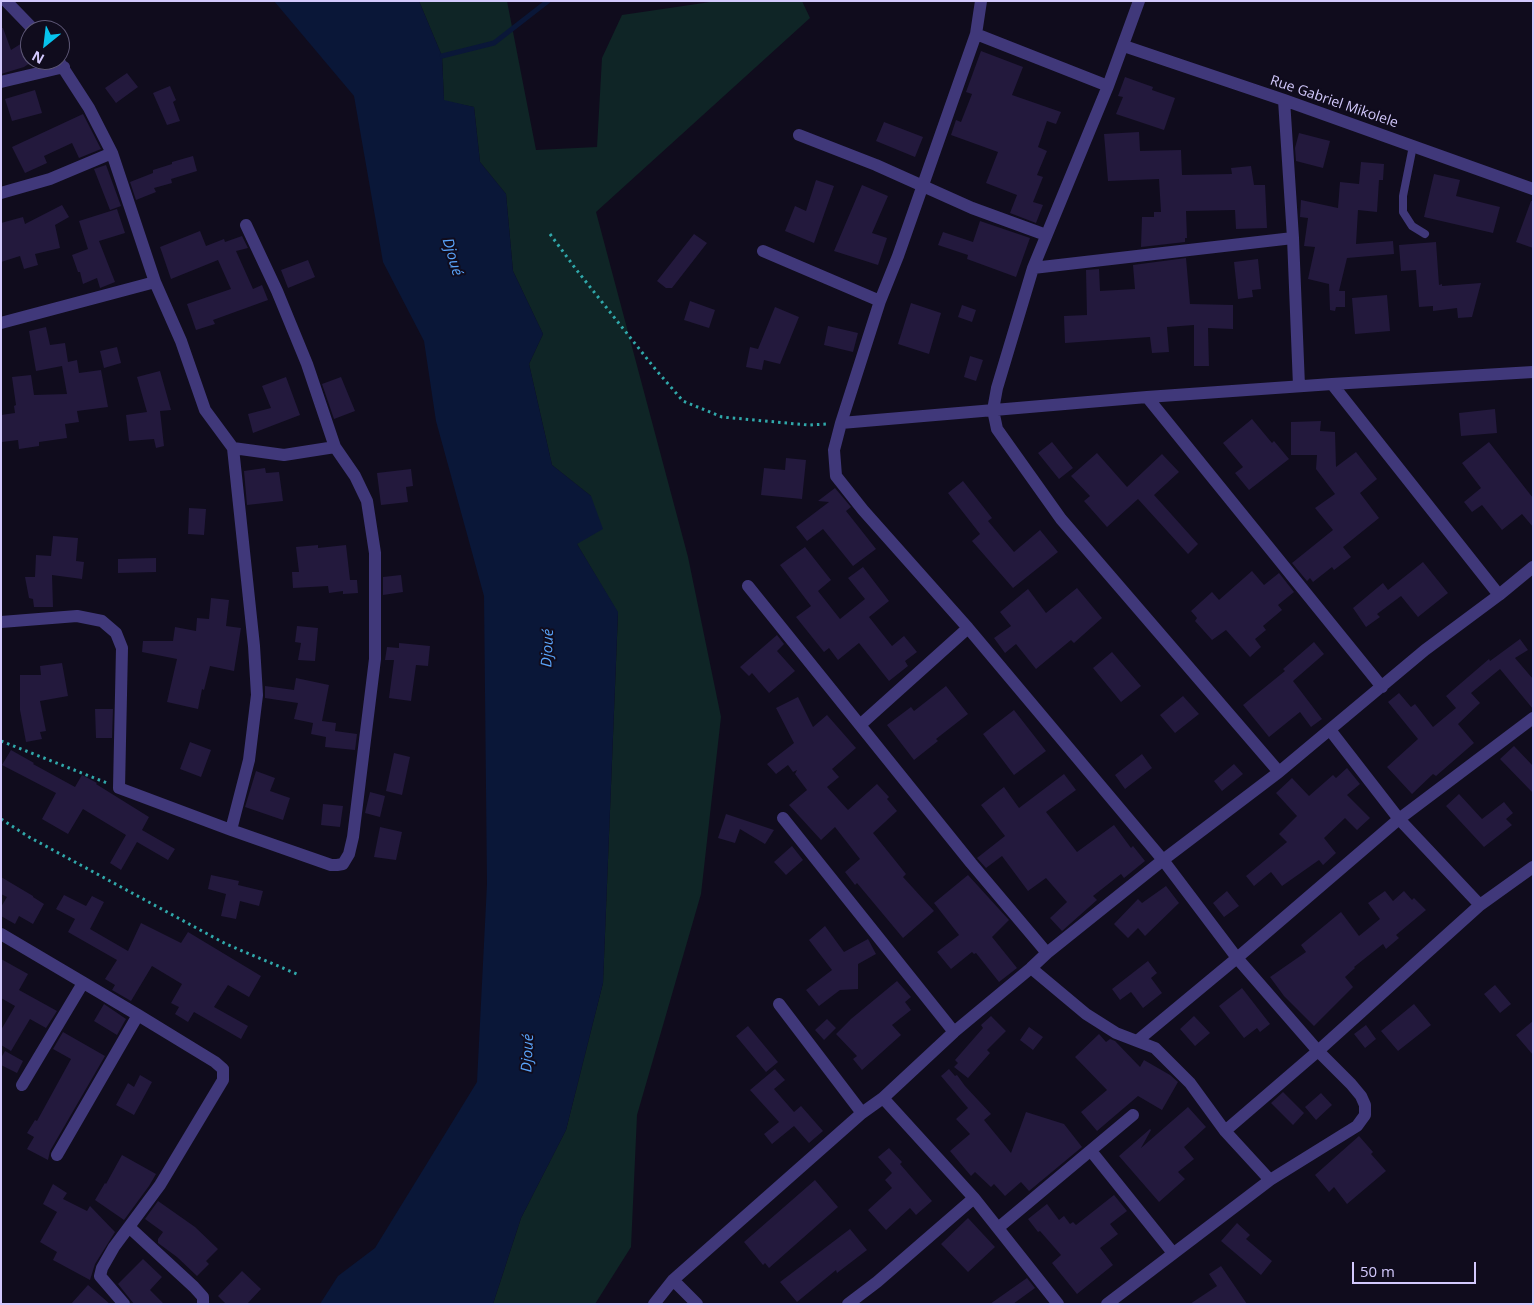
<!DOCTYPE html>
<meta charset="utf-8">
<style>
body{margin:0}
#map{position:relative;width:1534px;height:1305px;overflow:hidden;background:#100c1d;font-family:"Open Sans",sans-serif}
canvas{display:block}
.frame{position:absolute;inset:0;border:2px solid #d3c9fd;pointer-events:none}
.north{position:absolute;left:20px;top:20px;width:50px;height:50px;box-sizing:border-box;background:#100c1d;border:1px solid #5e5877;border-radius:50%;rotate:209deg;font-size:14px;font-weight:700;line-height:20px;text-align:center;color:#d3c9fd}
.north::after{content:'';display:block;margin:auto;width:18px;height:22px;background:#07c3ec;clip-path:polygon(50% 0,100% 100%,50% 72%,0 100%)}
.scale{position:absolute;left:1352px;top:1262px;width:124px;height:22px;box-sizing:border-box;border:2px solid #d3c9fd;border-top:0;padding-left:6px;font-size:15px;line-height:18px;white-space:nowrap;color:#d3c9fd;-webkit-text-stroke:4px #100c1d;paint-order:stroke}
</style>
<div id="map">
<canvas width="1534" height="1305"></canvas>
<div class="frame"></div>
<div class="north">N</div>
<div class="scale">50 m</div>
</div>
<script>
const ctx = document.querySelector('canvas').getContext('2d');
ctx.lineJoin = 'round';
function fillPath(path, color) { ctx.fillStyle = color; ctx.fill(path, 'evenodd'); }
const poly = rows => new Path2D(rows.map(r => 'M' + r).join(''));
function strokePath(path, color, width, dash) { ctx.strokeStyle = color; ctx.lineWidth = width; ctx.lineCap = dash ? 'butt' : 'round'; ctx.setLineDash(dash || []); ctx.stroke(path); }
function write(font, color, halo, rows, align = 'center') {
  ctx.font = font + ' "Open Sans",sans-serif'; ctx.lineWidth = 4; ctx.setLineDash([]); ctx.textBaseline = 'middle'; ctx.strokeStyle = halo; ctx.fillStyle = color; for (const [text, x, y, turn = 0] of rows) {
    ctx.save(); ctx.translate(x, y); ctx.rotate((+turn || 0) * Math.PI / 180); ctx.textAlign = isNaN(turn) ? turn : align; if (halo) ctx.strokeText(text, 0, 0); ctx.fillText(text, 0, 0); ctx.restore();
  }
}
const green = poly([
 [419,1,507,1,536,150,597,147,602,58,622,15,717,1,802,1,810,18,596,212,688,557,721,717,701,894,637,1115,631,1247,595,1304,493,1304,521,1218,566,1130,603,983,618,613,577,544,591,496,552,465,529,364,543,334,513,271,506,194,480,162,474,107,444,101,442,56]
]);
const water = poly([
 [274,1,419,1,442,56,444,100,474,107,480,162,506,194,513,271,543,334,529,364,552,465,591,496,603,529,577,544,618,612,603,983,566,1130,521,1218,493,1304,320,1304,338,1276,375,1248,477,1082,487,884,484,596,436,421,424,341,383,262,354,96]
]);
const stream = poly([
 [442,56,494,43,548,1]
]);
const building = poly([
 [1,28,3,28,11,50,30,38,30,63,24,67,1,74],
 [981,51,1023,67,1012,95,1061,112,1056,124,1047,121,1038,147,1047,151,1037,175,1043,177,1033,202,1043,205,1036,223,1010,213,1017,195,986,183,998,152,951,135,956,120,961,122,972,94,966,92],
 [127,73,138,87,116,103,105,88],
 [1125,77,1153,87,1152,90,1175,98,1164,130,1116,114,1123,97,1118,96],
 [170,86,176,100,173,102,180,121,167,125,153,93],
 [35,90,42,113,12,121,5,99],
 [83,114,101,149,79,158,72,143,44,156,47,163,25,173,12,147],
 [884,122,923,137,915,157,876,141],
 [1139,132,1140,151,1181,150,1182,175,1232,174,1231,168,1251,166,1254,185,1265,185,1267,228,1236,229,1235,210,1186,211,1187,238,1185,238,1185,242,1141,247,1142,217,1154,217,1154,212,1161,212,1159,179,1108,181,1104,134],
 [1299,133,1330,141,1323,168,1296,161,1295,148],
 [193,156,197,171,171,179,172,183,154,188,156,192,136,200,130,182,153,173,153,170,172,164,172,162],
 [1361,162,1384,164,1383,180,1379,180,1377,212,1358,210,1356,244,1393,241,1394,254,1347,258,1339,291,1345,291,1345,307,1336,307,1335,311,1330,310,1329,284,1308,279,1315,247,1304,246,1308,218,1300,217,1301,200,1338,208,1340,182,1359,184],
 [106,165,121,206,110,210,94,169],
 [1434,174,1460,180,1456,196,1500,207,1493,233,1424,217],
 [816,180,834,186,814,243,785,231,795,206,806,211],
 [862,185,888,196,872,233,887,238,878,265,834,251],
 [1531,201,1533,201,1533,248,1516,242],
 [62,205,69,217,55,225,60,248,35,254,38,265,24,269,20,256,1,262,1,223,23,217,25,224],
 [117,209,125,233,99,241,115,282,100,288,97,278,83,284,80,272,78,272,72,255,88,249,79,221],
 [980,221,1030,238,1016,277,967,259,968,255,938,245,943,232,973,242],
 [200,231,206,246,224,239,225,242,242,236,248,248,236,251,253,289,262,285,268,300,213,320,215,324,196,330,187,304,231,289,218,260,171,279,160,247],
 [694,234,707,243,672,288,666,288,657,281],
 [1436,242,1439,285,1442,284,1442,286,1481,283,1472,317,1458,318,1457,308,1433,311,1433,306,1419,307,1416,270,1401,271,1399,245],
 [1186,258,1190,304,1233,305,1233,329,1208,328,1209,366,1194,366,1194,325,1167,327,1169,352,1152,353,1150,337,1065,343,1064,316,1087,315,1086,270,1099,269,1100,291,1135,289,1133,265],
 [1258,259,1261,289,1252,290,1253,297,1238,299,1234,262],
 [308,260,315,277,288,288,281,270],
 [1387,295,1390,331,1355,334,1352,298],
 [690,301,715,310,709,328,684,320],
 [911,303,941,313,929,354,898,344],
 [962,305,976,310,972,322,958,317],
 [775,307,799,317,780,364,764,360,762,370,746,367,750,347,758,349],
 [828,326,858,333,853,352,824,345],
 [46,327,50,345,65,343,68,362,77,360,79,373,101,370,108,407,77,411,79,422,65,424,67,438,39,442,39,446,19,449,18,440,2,442,1,434,1,415,15,413,14,406,16,405,12,377,31,375,34,395,67,394,62,366,36,371,29,331],
 [117,347,121,363,104,368,100,351],
 [970,356,983,360,976,381,964,377],
 [160,371,171,410,160,411,164,446,156,448,154,439,129,441,126,415,147,412,137,377],
 [286,377,300,415,253,433,248,414,271,408,262,386],
 [341,377,355,411,334,419,322,384],
 [1495,409,1497,433,1461,436,1459,413],
 [1252,419,1272,443,1274,441,1289,459,1249,490,1235,473,1243,467,1223,443],
 [1321,421,1320,431,1335,432,1336,467,1356,452,1377,479,1360,493,1379,518,1343,547,1351,557,1334,570,1332,567,1313,582,1310,578,1307,581,1292,563,1333,530,1315,508,1335,494,1316,469,1317,455,1291,455,1291,422],
 [1052,442,1073,468,1059,479,1038,453],
 [1489,442,1533,498,1533,527,1522,514,1502,530,1482,505,1472,512,1464,502,1481,488,1462,463],
 [1097,453,1127,487,1162,454,1179,472,1154,495,1198,544,1188,554,1138,499,1107,527,1084,501,1090,496,1071,476],
 [786,458,806,460,802,499,761,495,764,468,785,470],
 [265,468,266,473,279,472,283,501,247,505,244,471],
 [411,469,413,486,406,487,408,502,381,505,377,473],
 [963,481,992,518,988,521,1014,552,1040,530,1058,552,1013,588,972,541,980,534,948,493],
 [835,488,851,507,846,511,876,549,853,566,823,529,807,541,796,527,829,502,818,501],
 [189,508,206,509,204,535,188,534],
 [53,536,78,538,76,561,84,562,82,579,52,575,53,607,34,607,33,599,29,598,25,577,35,577,36,555,51,556],
 [318,545,318,548,346,545,350,580,357,580,358,593,343,594,343,591,329,593,328,586,293,588,292,572,299,572,296,547],
 [805,547,831,580,818,591,840,619,865,599,848,578,863,567,889,601,869,617,892,646,904,636,917,652,905,661,908,666,889,681,859,643,838,660,829,648,824,652,796,617,811,606,780,565],
 [156,558,156,572,118,573,118,559],
 [1423,562,1448,593,1418,617,1401,596,1377,614,1380,617,1366,627,1353,608,1383,583,1388,590],
 [1252,571,1264,585,1279,573,1294,592,1278,605,1282,610,1263,626,1266,630,1255,639,1261,647,1250,657,1226,630,1212,640,1195,621,1197,618,1191,611,1212,592,1219,600],
 [401,575,403,592,383,595,383,577],
 [1077,588,1102,618,1074,643,1071,640,1036,669,1016,644,1005,653,994,638,1011,626,1000,612,1028,589,1046,613],
 [211,598,229,600,226,626,241,628,234,671,210,666,204,690,202,689,198,709,167,702,177,659,142,652,143,641,173,641,175,627,196,631,197,618,209,619],
 [297,626,318,628,315,661,298,660,301,643,295,642],
 [777,635,784,644,777,651,795,671,769,693,752,673,749,676,740,667],
 [1520,639,1528,650,1515,658,1533,679,1533,709,1500,669,1471,693,1480,703,1458,724,1474,743,1436,776,1433,774,1412,794,1387,767,1418,739,1388,702,1399,693,1411,707,1415,704,1433,727,1456,708,1446,696,1489,659,1490,661],
 [1314,642,1324,654,1293,681,1322,719,1311,727,1300,712,1269,737,1243,705,1285,671,1283,669],
 [399,643,430,646,428,666,416,665,411,701,389,698,394,660,385,660,387,647,399,648],
 [1112,652,1141,686,1121,702,1093,668],
 [62,663,68,696,40,701,46,731,40,732,42,739,26,742,20,710,20,675,41,675,40,666],
 [296,678,329,685,322,721,336,723,335,731,357,734,355,750,325,747,326,737,311,734,313,723,294,719,298,703,265,698,265,686,294,690],
 [946,686,968,714,936,739,938,741,914,760,887,725,911,707,914,711],
 [1183,696,1199,714,1175,733,1160,715],
 [798,697,813,727,827,715,856,748,832,769,839,777,827,787,848,810,877,784,889,797,887,799,897,811,873,833,906,874,903,877,934,911,903,938,857,883,855,885,845,872,860,859,835,827,821,840,789,805,807,790,795,774,797,770,793,772,788,765,776,774,767,764,794,743,776,708],
 [95,709,113,709,112,738,96,738],
 [1014,710,1046,751,1014,775,983,734],
 [190,742,211,750,201,777,180,769],
 [1514,746,1533,766,1533,793,1500,759],
 [11,750,34,763,33,764,75,787,82,775,97,783,96,784,149,817,142,830,175,849,168,860,137,842,121,870,110,863,126,835,83,809,68,834,42,819,56,793,2,765],
 [394,753,410,757,402,795,386,791],
 [1142,754,1152,768,1125,789,1115,775],
 [1234,764,1243,774,1222,791,1214,781],
 [1347,768,1360,784,1347,795,1370,818,1357,830,1345,818,1324,838,1336,853,1323,865,1319,860,1282,886,1271,872,1254,886,1246,876,1287,842,1279,834,1297,816,1276,793,1292,778,1309,796,1333,775,1336,778],
 [256,771,275,778,270,791,290,798,283,820,245,807],
 [1064,774,1076,790,1046,812,1077,852,1114,825,1131,848,1133,846,1145,861,1124,878,1121,874,1093,896,1097,900,1062,931,1050,918,1067,902,1046,878,1028,891,1002,856,986,868,977,858,1005,836,981,805,1004,787,1019,808],
 [370,792,385,796,380,817,365,813],
 [1459,794,1482,819,1504,802,1513,813,1506,819,1512,825,1484,847,1446,806],
 [323,804,343,806,340,827,321,825],
 [726,814,774,830,765,844,740,829,735,843,718,838],
 [380,827,402,832,396,860,374,857],
 [792,846,803,860,786,875,774,862],
 [211,875,239,881,238,885,263,891,259,906,240,901,236,919,221,916,226,894,208,889],
 [968,875,1009,920,992,937,1017,968,999,982,976,953,974,954,972,952,951,969,937,952,959,935,934,903],
 [1,877,33,896,33,897,44,904,33,924,19,916,15,924,1,916,1,907,7,897,1,894],
 [1166,886,1179,903,1145,936,1138,928,1128,938,1114,924,1138,899,1142,903],
 [1227,891,1239,906,1224,917,1213,903],
 [1385,891,1393,901,1404,891,1412,900,1414,898,1426,910,1396,935,1399,938,1386,949,1383,944,1354,967,1355,968,1345,977,1353,987,1314,1026,1284,996,1270,977,1306,952,1301,945,1341,912,1359,936,1380,919,1368,903],
 [64,895,86,906,92,896,104,902,90,929,128,951,141,923,181,943,188,932,261,976,249,997,228,985,214,1007,248,1026,241,1039,194,1012,188,1022,175,1014,179,1007,171,1003,182,984,152,966,131,1001,112,990,115,985,105,979,117,960,68,932,75,919,56,909],
 [825,926,844,952,868,939,876,954,858,964,858,989,840,990,819,1006,806,990,832,970,809,940],
 [1,959,28,974,19,990,57,1011,46,1028,30,1019,11,1051,1,1045,1,1030,15,1006,1,998],
 [1148,961,1157,973,1151,978,1162,993,1143,1008,1131,992,1120,1000,1112,989],
 [897,981,911,997,905,1002,911,1010,892,1025,901,1035,862,1070,853,1059,857,1056,836,1034,851,1019],
 [1495,985,1511,1004,1500,1013,1484,994],
 [1242,988,1270,1024,1260,1032,1257,1028,1244,1038,1219,1006],
 [104,1004,126,1019,117,1035,94,1021],
 [1414,1004,1431,1025,1398,1051,1381,1031],
 [991,1016,1006,1031,987,1050,990,1053,968,1078,954,1067,958,1063,955,1060,983,1028,981,1025],
 [1194,1016,1210,1033,1195,1046,1180,1029],
 [827,1019,836,1028,824,1040,815,1030],
 [1533,1021,1533,1055,1516,1035],
 [1366,1025,1376,1039,1365,1048,1354,1034],
 [748,1026,778,1062,766,1072,736,1036],
 [1029,1027,1043,1037,1033,1050,1020,1040],
 [63,1032,105,1056,50,1151,48,1160,27,1149,34,1137,27,1133,35,1120,37,1121,71,1059,53,1049],
 [1099,1034,1106,1042,1110,1039,1115,1041,1140,1067,1144,1060,1170,1075,1178,1082,1162,1110,1138,1096,1097,1131,1081,1112,1107,1090,1075,1057],
 [5,1051,23,1061,17,1073,1,1065,1,1058],
 [775,1069,785,1080,774,1089,794,1112,801,1106,823,1131,809,1143,794,1126,772,1144,764,1134,779,1122,750,1090],
 [949,1069,955,1076,957,1075,965,1086,991,1114,984,1120,1011,1153,1026,1112,1064,1124,1082,1147,1029,1191,1021,1182,1005,1196,994,1184,991,1187,975,1172,971,1176,950,1151,970,1134,956,1119,968,1108,941,1076],
 [140,1075,152,1082,134,1115,116,1105,128,1083,134,1087],
 [1283,1092,1304,1113,1293,1125,1271,1103],
 [1321,1093,1332,1105,1316,1120,1305,1107],
 [1188,1107,1206,1127,1184,1147,1194,1159,1178,1172,1185,1179,1159,1202,1119,1156,1150,1129,1151,1130,1141,1148],
 [1359,1136,1373,1152,1371,1154,1386,1171,1347,1204,1334,1187,1329,1192,1315,1175],
 [889,1148,902,1162,900,1164,932,1201,916,1215,910,1208,886,1230,868,1210,892,1188,885,1180,892,1173,878,1157],
 [122,1155,156,1174,149,1186,124,1220,95,1200,105,1183,106,1184],
 [815,1180,838,1207,769,1268,765,1263,763,1265,744,1242],
 [53,1184,67,1193,63,1199,87,1211,90,1206,115,1232,95,1264,90,1280,53,1260,57,1252,40,1242,57,1212,43,1204],
 [1114,1195,1127,1211,1110,1224,1118,1234,1100,1248,1113,1265,1077,1294,1052,1263,1061,1255,1040,1231,1038,1232,1028,1219,1047,1204,1059,1220,1064,1216,1070,1224,1073,1222,1076,1225],
 [158,1201,195,1227,218,1249,206,1261,209,1264,197,1276,177,1257,158,1243,158,1239,163,1232,145,1219],
 [968,1218,995,1247,968,1272,941,1244],
 [1237,1223,1250,1235,1246,1239,1272,1261,1261,1275,1221,1241],
 [850,1229,867,1250,837,1273,836,1270,797,1302,780,1282],
 [143,1259,162,1277,150,1290,164,1304,134,1304,118,1284],
 [1221,1266,1247,1304,1190,1304,1217,1286,1209,1274],
 [242,1271,261,1289,247,1304,226,1304,218,1296],
 [1027,1278,1035,1288,1013,1304,990,1304],
 [88,1285,110,1304,71,1304]
]);
const path = poly([
 [550,234,575,268,656,370,683,401,722,417,808,425,828,424],
 [1,741,107,783],
 [1,819,29,837,226,944,297,974]
]);
const service = poly([
 [1413,146,1403,196,1403,212,1412,226,1425,234]
]);
const minor = poly([
 [6,1,34,30],
 [981,1,976,34,898,256,880,301,841,423,834,450,836,476,863,510,968,628,1163,860,1237,958,1318,1051,1351,1084,1361,1096,1365,1105,1365,1115,1357,1126,1270,1180,1107,1304],
 [1139,1,1108,86,1033,268,997,388,993,410,997,429,1061,519,1279,772],
 [976,34,1108,86],
 [1124,46,1284,100,1533,189],
 [58,60,89,108,112,153,155,282,181,341,205,410,233,448,254,646,257,695,249,760,231,830],
 [1,82,64,67],
 [1284,100,1293,238,1299,386],
 [799,135,876,165,972,208,1046,235],
 [1,193,50,179,112,153],
 [763,251,880,301],
 [1033,268,1293,238],
 [1,323,155,282],
 [1332,384,1499,595],
 [1147,397,1382,687],
 [841,423,1147,397,1332,384,1533,372],
 [233,448,284,455,335,447],
 [748,586,971,863,1047,953],
 [1,622,77,616,102,621,116,633,122,648,119,788,231,830,331,865,337,865,343,864,349,854,353,837,375,659,375,553,367,501,355,476,335,447,307,364,277,291,246,225],
 [860,725,968,628],
 [1330,730,1399,819,1480,905],
 [783,818,954,1032],
 [1,934,138,1015,215,1062,223,1069,223,1080,160,1185,114,1247,102,1268,100,1276,124,1304],
 [1031,968,1086,1014,1116,1033,1155,1048,1190,1083,1225,1131,1270,1180],
 [779,1004,862,1113],
 [1137,1041,1237,958,1399,819,1533,718],
 [22,1085,83,983],
 [883,1098,974,1198,1058,1304],
 [1225,1131,1318,1051,1480,905,1533,867],
 [1091,1151,1173,1253],
 [57,1155,138,1015],
 [129,1227,194,1287,203,1297,203,1304],
 [998,1228,1133,1115],
 [673,1280,697,1304],
 [654,1304,673,1280,862,1113,883,1098,954,1032,1031,968,1047,953,1163,860,1279,772,1425,650,1499,595,1533,567],
 [848,1304,877,1282,974,1198]
]);
const streetNames = [
 ["Rue Gabriel Mikolele",1334,102,19]
];
const waterNames = [
 ["Djoué",452,257,74],
 ["Djoué",548,648,-87],
 ["Djoué",528,1053,-87]
];
fillPath(green, '#0f2526');
fillPath(water, '#0a1738');
strokePath(stream, '#0a1738', 5);
fillPath(building, '#23193d');
strokePath(path, '#30a8aa', 3, [2.5, 4]);
strokePath(service, '#40387a', 8);
strokePath(minor, '#40387a', 12);
write('14px', '#d3c9fd', '#100c1d', streetNames);
write('italic 15px', '#5aa4fa', '#100c1d', waterNames);
</script>
